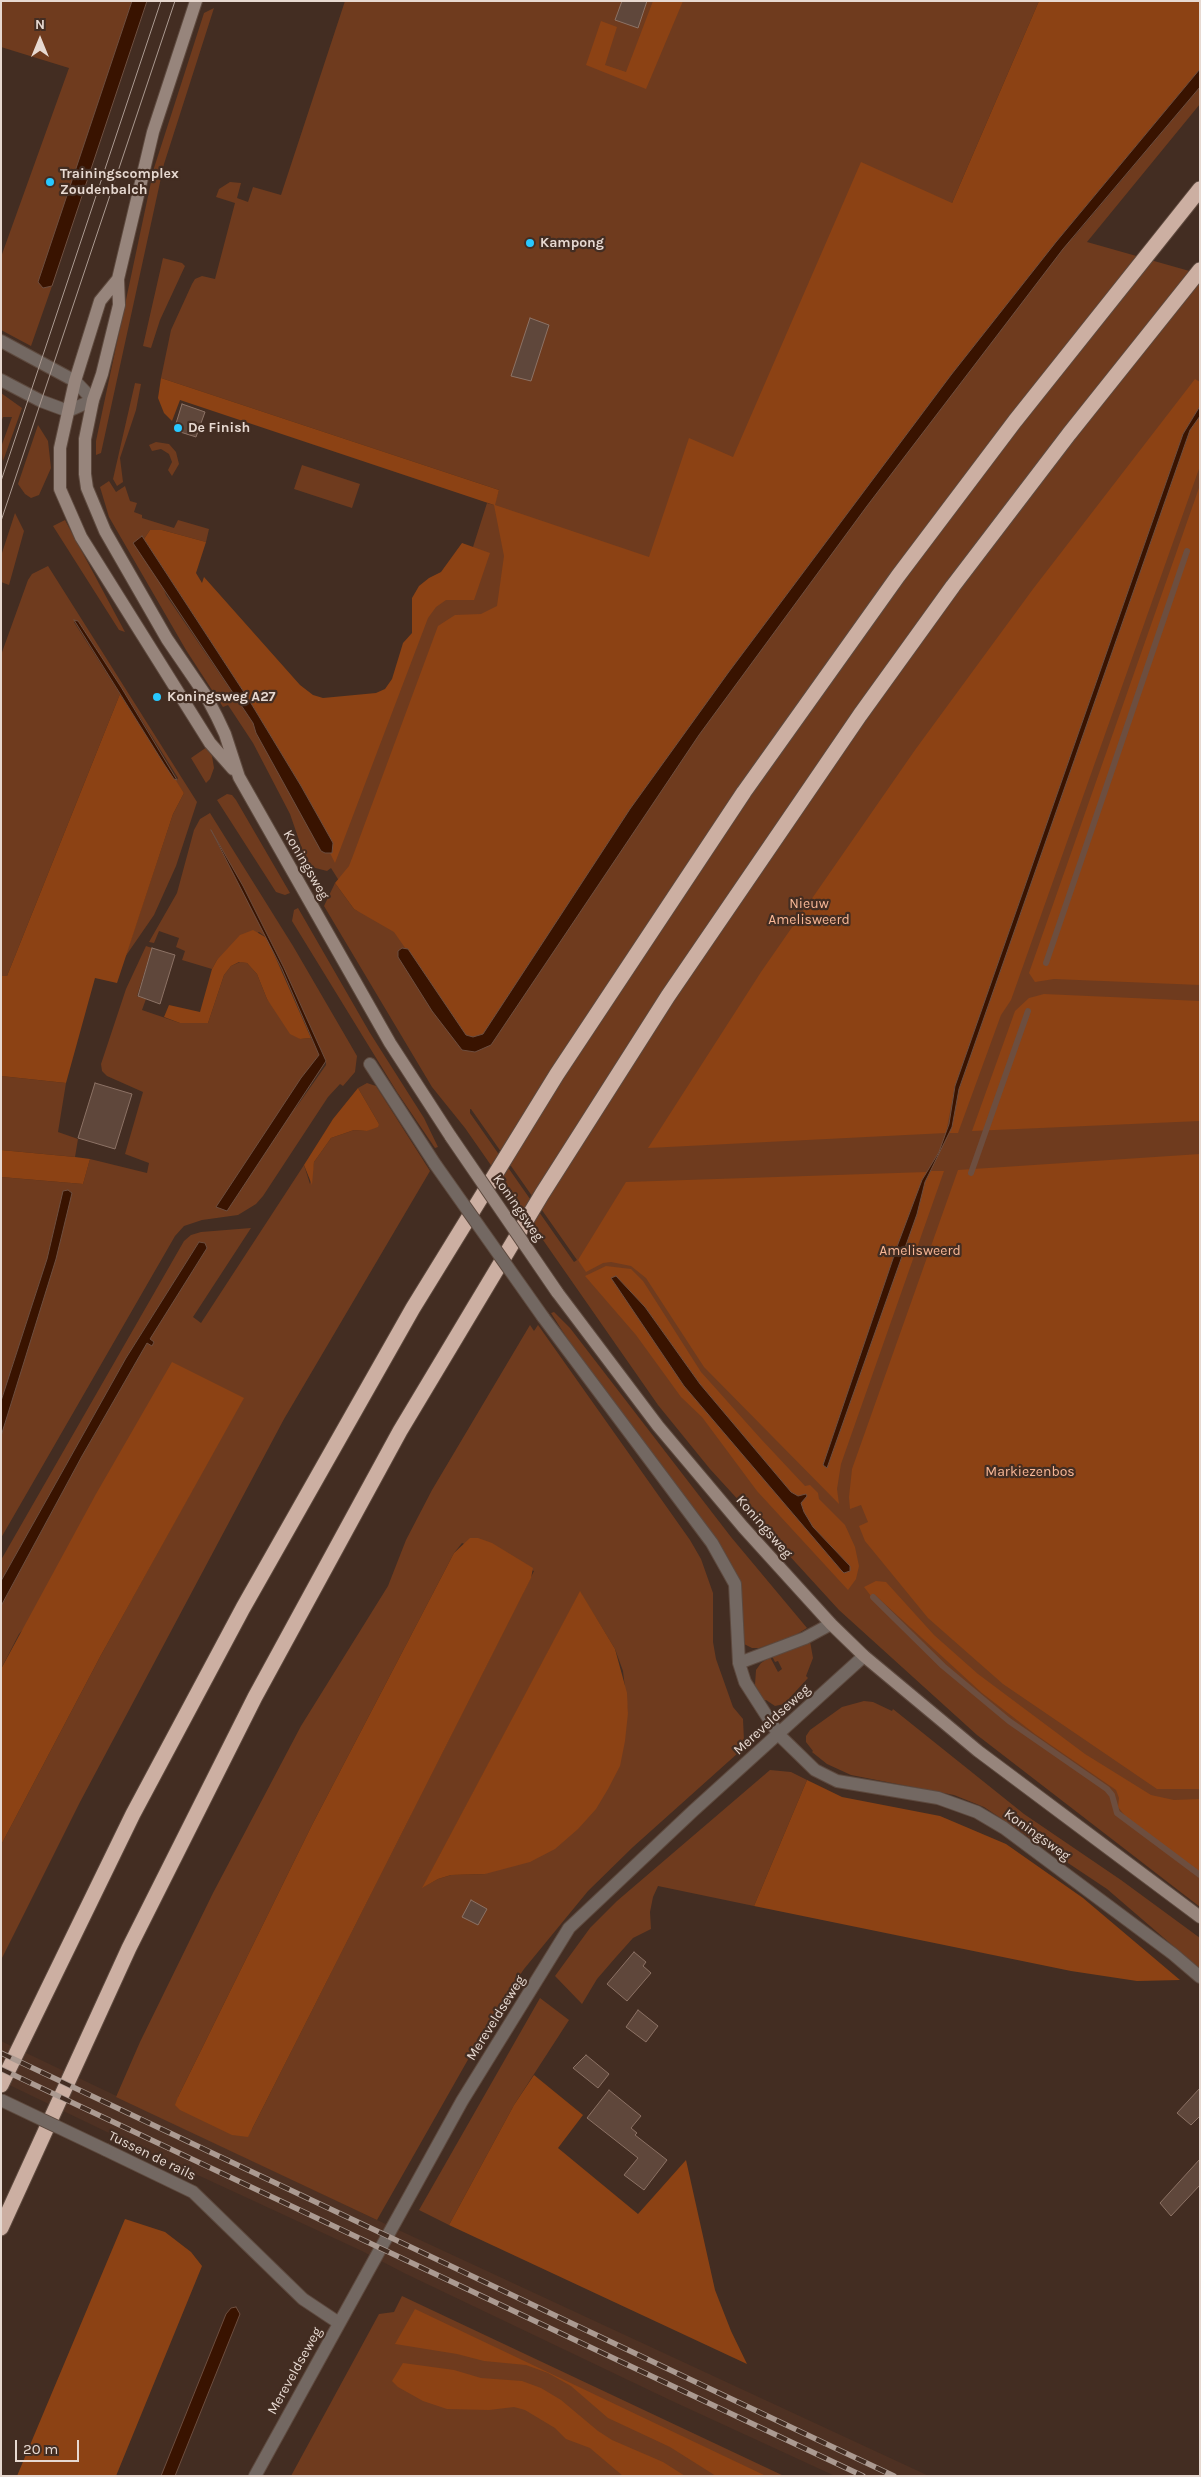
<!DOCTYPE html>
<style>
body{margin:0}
#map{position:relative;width:1201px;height:2477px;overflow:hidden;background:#432d22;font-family:Karla,sans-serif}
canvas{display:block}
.frame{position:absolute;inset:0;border:2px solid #e7d9d1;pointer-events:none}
.north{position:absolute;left:15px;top:15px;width:50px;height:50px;-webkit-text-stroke:4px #432d22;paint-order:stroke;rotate:0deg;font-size:14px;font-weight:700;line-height:20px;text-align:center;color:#e7d9d1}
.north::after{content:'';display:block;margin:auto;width:18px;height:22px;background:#e7d9d1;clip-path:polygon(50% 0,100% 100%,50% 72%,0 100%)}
.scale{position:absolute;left:15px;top:2440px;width:64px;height:22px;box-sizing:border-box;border:2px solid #e7d9d1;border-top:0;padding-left:6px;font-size:15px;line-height:18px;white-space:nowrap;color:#e7d9d1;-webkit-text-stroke:4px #432d22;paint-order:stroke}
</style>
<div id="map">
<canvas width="1201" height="2477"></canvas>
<div class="frame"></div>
<div class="north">N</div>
<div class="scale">20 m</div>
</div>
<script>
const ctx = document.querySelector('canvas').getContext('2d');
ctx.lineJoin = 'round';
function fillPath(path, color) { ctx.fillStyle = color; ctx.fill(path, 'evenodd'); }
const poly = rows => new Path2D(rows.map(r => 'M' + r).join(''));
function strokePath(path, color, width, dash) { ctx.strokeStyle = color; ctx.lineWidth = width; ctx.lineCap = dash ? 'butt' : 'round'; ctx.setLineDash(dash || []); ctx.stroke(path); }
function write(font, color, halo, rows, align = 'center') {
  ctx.font = font + ' Karla,sans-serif'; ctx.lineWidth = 4.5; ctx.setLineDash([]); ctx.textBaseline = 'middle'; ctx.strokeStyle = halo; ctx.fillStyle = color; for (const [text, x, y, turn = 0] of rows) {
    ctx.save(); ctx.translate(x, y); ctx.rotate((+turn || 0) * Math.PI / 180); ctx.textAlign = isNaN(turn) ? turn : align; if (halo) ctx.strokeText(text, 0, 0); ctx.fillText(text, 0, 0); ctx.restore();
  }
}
const built = poly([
 [1,2041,377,2220,929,2476,835,2476,672,2401,404,2273,362,2251,163,2159,1,2081]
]);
const green = poly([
 [1,1,132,1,43,288,52,286,31,346,1,330,1,257,69,68,1,47],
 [345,1,1039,1,952,203,1073,238,1200,87,1200,104,1087,242,1200,274,1200,1907,977,1735,839,1610,710,1469,658,1405,465,1128,432,1087,324,906,335,883,354,909,358,911,331,868,327,871,308,866,290,814,253,743,228,705,223,707,186,650,109,517,100,487,109,481,116,492,125,486,130,501,137,503,134,512,142,515,142,518,174,528,178,520,209,529,206,542,162,530,150,530,144,539,143,536,166,595,253,723,256,733,316,841,435,602,459,591,487,503,494,505,499,490,161,378,171,330,192,284,195,279,202,276,215,279,235,203,216,197,219,189,230,182,241,183,237,198,248,202,253,187,281,195],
 [470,1109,471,1109,577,1260,574,1262,470,1113],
 [214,8,164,164,101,453,96,455,96,441,154,168,204,13],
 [163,258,182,263,185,266,160,320,151,348,143,346],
 [135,383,141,384,136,410,120,458,123,482,117,486,113,479],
 [1,393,22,408,3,461,1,447,12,417,3,417,1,422],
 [38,425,48,441,51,468,39,495,31,498,25,494,18,484],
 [156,442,169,444,176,452,179,464,172,476,168,470,172,462,169,454,161,449,152,451,149,445],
 [302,465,360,484,352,508,294,489],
 [15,513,24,531,9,585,1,582,1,556],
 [65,520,125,632,119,630,53,526],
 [48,566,197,802,176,866,154,915,125,957,173,814,184,793,174,779,177,780,178,778,121,687,78,621,74,622,120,694,7,976,1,976,1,655,28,580,32,574],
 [207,747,212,756,214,768,210,779,206,783,191,758],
 [227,794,232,795,236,800,290,893,285,895,276,892,217,800],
 [210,813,293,946,357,1056,355,1072,343,1086,340,1084,328,1097,263,1196,256,1204,238,1215,202,1220,184,1226,175,1236,1,1538,1,1436,25,1356,63,1191,47,1259,1,1401,1,1177,83,1184,90,1159,147,1173,149,1163,125,1154,143,1092,107,1076,102,1071,101,1064,126,989,146,946,152,948,137,996,146,999,142,1010,180,1023,208,1023,224,975,231,966,240,962,247,963,257,974,267,999,300,1039,311,1038,320,1056,295,1109,326,1065,326,1061,284,968,243,886,211,831,267,938,259,932,217,960,212,969,182,960,185,951,176,947,179,938,159,931,154,943,149,942,177,893,194,830,200,819],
 [298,908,370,1033,424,1118,438,1147,435,1148,397,1092,292,921,294,910],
 [1,1076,66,1083,58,1132,78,1139,75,1157,1,1150],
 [367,1083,376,1086,430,1171,284,1419,80,1802,1,1960,1,1845,101,1655,243,1398,19,1634,1,1669,1,1606,82,1456,147,1343,152,1345,149,1339,207,1248,205,1243,199,1242,126,1358,1,1581,1,1560,184,1241,191,1235,201,1232,251,1228,193,1317,201,1323,304,1165,310,1184,314,1162,331,1138,354,1130,367,1131,379,1124,358,1088],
 [554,1312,570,1328,731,1537,807,1628,794,1636,759,1648,752,1648,744,1644,730,1562,721,1546,572,1346,551,1313],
 [530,1325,534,1331,538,1325,690,1540,701,1559,713,1593,713,1642,716,1659,733,1707,743,1719,744,1741,738,1753,633,1847,588,1891,524,1969,495,2012,377,2220,116,2097,140,2042,213,1893,301,1726,388,1586,406,1540,432,1490],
 [462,1543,534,1571,252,2129,178,2097,312,1825,454,1553],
 [580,1592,615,1649,623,1671,628,1713,485,1874,451,1875,438,1879,423,1887],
 [810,1641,813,1658,806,1676,808,1678,784,1704,775,1706,766,1700,764,1701,755,1685,756,1670,761,1663,770,1657,778,1672,782,1669,778,1661,775,1662,772,1656],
 [864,1701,873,1702,892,1711,893,1709,1024,1814,1121,1880,1200,1938,1200,1969,1107,1889,984,1807,954,1795,851,1775,827,1764,812,1752,813,1751,806,1742,806,1736,810,1730,842,1707],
 [770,1770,791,1772,807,1780,754,1906,658,1886,653,1897,650,1912,651,1929,633,1938,616,1957,597,1979,582,2004,555,1976,590,1928,617,1901],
 [540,1998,569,2020,514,2105,449,2225,419,2210],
 [402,2296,784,2476,291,2476,379,2314,394,2312]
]);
const forest = poly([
 [653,1,683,1,646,89,586,65,601,21,617,27,605,65,626,72],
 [1039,1,1200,1,1200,69,1056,242,951,375,728,673,630,809,483,1034,473,1037,466,1035,394,932,354,909,335,883,349,866,354,853,438,626,455,615,481,614,497,606,504,556,494,505,180,400,172,421,164,413,158,398,161,378,499,490,495,505,649,557,689,438,733,457,861,162,952,203],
 [1195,379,1200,382,1200,406,1183,434,955,1086,946,1133,648,1148,761,972,915,750,1033,589],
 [1200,416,1200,466,1011,1000,1001,1015,958,1133,949,1133,959,1089,1190,430],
 [1200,485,1200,985,1054,979,1035,982,1029,973],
 [150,530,162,530,206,542,196,573,202,583,204,577,300,685,313,695,323,698,376,693,385,689,392,679,403,643,412,633,412,598,419,586,429,578,441,572,462,543,490,553,474,600,446,600,436,607,428,618,335,863,330,853,332,853,333,843,301,786,249,700,144,539],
 [120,694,184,793,173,814,117,983,95,978,66,1083,1,1076,1,976,7,976],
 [253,930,267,938,311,1038,300,1039,290,1034,267,999,257,974,247,963,239,962,231,966,224,975,208,1023,180,1023,164,1017,169,1005,200,1012,212,969,217,960,240,935],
 [1044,994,1200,1001,1200,1121,972,1131,1015,1011,1029,998],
 [358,1088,379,1124,378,1127,367,1131,354,1130,331,1138,314,1162,312,1185,304,1165,333,1119],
 [1,1150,75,1157,90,1159,83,1184,1,1177],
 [1200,1154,1200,1789,1157,1789,1003,1684,928,1618,865,1541,859,1526,868,1522,861,1505,850,1509,849,1497,852,1469,958,1170],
 [931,1171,944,1171,841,1464,837,1489,839,1504,704,1367,646,1278,631,1266,611,1262,603,1263,586,1272,578,1260,626,1182,927,1172,922,1180,898,1244,823,1465,827,1468,917,1214,925,1182],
 [606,1266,631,1269,643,1281,701,1372,761,1439,805,1486,810,1485,818,1493,819,1499,845,1525,855,1547,859,1566,856,1579,848,1590,757,1491,702,1417,681,1397,636,1335,585,1276],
 [612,1279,645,1307,700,1384,791,1492,798,1496,807,1496,801,1502,804,1512,813,1527,850,1566,844,1573,684,1386],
 [172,1362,244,1398,101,1655,1,1845,1,1669,96,1494],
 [470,1538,478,1538,492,1543,533,1568,531,1578,252,2129,248,2137,232,2135,180,2110,175,2105,178,2097,312,1825,454,1553],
 [876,1581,886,1582,934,1635,978,1674,1085,1754,1151,1795,1174,1800,1200,1799,1200,1873,1126,1817,1118,1807,1119,1798,1116,1790,1035,1734,982,1693,874,1594,871,1596,864,1587],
 [580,1591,615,1649,627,1693,628,1713,625,1741,620,1766,608,1789,596,1809,578,1829,555,1849,530,1862,485,1874,451,1875,438,1879,422,1888],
 [807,1780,842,1797,940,1816,1006,1844,1083,1898,1180,1980,1137,1981,1071,1971,754,1906],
 [534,2075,583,2115,558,2148,638,2214,686,2160,715,2290,731,2331,747,2364,449,2225,514,2105],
 [125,2219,165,2232,191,2252,202,2266,116,2476,17,2476],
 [415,2309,766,2476,716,2476,670,2447,608,2418,571,2386,548,2373,526,2365,484,2361,457,2354,395,2344],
 [403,2363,454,2370,481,2378,522,2381,541,2388,561,2400,598,2431,612,2440,663,2462,685,2476,623,2476,590,2448,566,2439,555,2428,525,2410,514,2407,489,2410,447,2409,423,2401,398,2387,392,2381]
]);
const water = poly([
 [132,1,147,1,52,286,43,288,38,282,132,1],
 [1200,69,1200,87,1063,249,867,506,699,735,491,1045,475,1052,462,1050,432,1011,398,957,398,951,402,948,408,949,466,1035,473,1037,483,1034,630,809,728,673,951,375,1056,242,1200,69],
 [1200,406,1200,416,1190,430,959,1089,952,1127,925,1182,917,1214,827,1468,823,1465,898,1244,922,1180,939,1152,949,1124,955,1086,1183,434,1200,406],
 [142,536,249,700,301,786,333,843,332,853,325,853,321,851,256,733,253,723,133,543,142,536],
 [74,620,78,621,121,687,177,780,174,779,164,764,74,620],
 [211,830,243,886,284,968,326,1061,227,1211,216,1207,301,1078,319,1055,282,969,211,830],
 [68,1190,72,1193,56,1259,1,1436,1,1401,47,1259,63,1191,68,1190],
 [199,1242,205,1243,207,1248,150,1339,154,1342,152,1346,147,1343,82,1456,1,1606,1,1581,126,1358,199,1242],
 [616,1276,645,1307,700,1384,791,1492,798,1496,806,1494,807,1496,801,1503,804,1512,813,1527,850,1566,850,1571,844,1573,841,1570,684,1386,611,1278,616,1276],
 [236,2307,240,2314,175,2476,161,2476,226,2314,231,2308,236,2307]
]);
const stream = poly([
 [1046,963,1187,551],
 [971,1173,1028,1011],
 [873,1597,943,1666,1009,1721,1107,1789,1112,1795,1117,1813,1200,1875]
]);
const building = poly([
 [622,1,647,1,638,28,615,20,622,1],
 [530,318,549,325,531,381,511,376,530,318],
 [182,404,205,412,196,437,174,430,182,404],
 [152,948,175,955,160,1004,138,996,152,948],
 [95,1083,132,1094,115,1149,78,1138,95,1083],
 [471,1900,487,1909,478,1925,462,1917,471,1900],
 [634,1952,646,1962,643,1966,651,1973,627,2001,607,1984,634,1952],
 [638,2010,658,2026,646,2042,626,2027,638,2010],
 [586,2055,609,2074,598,2088,573,2068,586,2055],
 [1200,2088,1200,2116,1191,2125,1177,2113,1200,2088],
 [609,2090,641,2116,631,2128,637,2133,635,2135,667,2160,644,2190,624,2175,638,2158,587,2118,609,2090],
 [1200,2159,1200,2185,1171,2216,1160,2203,1200,2159]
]);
const minor = poly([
 [370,1064,435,1164],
 [543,1317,712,1543,735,1584,739,1663,745,1682,779,1735,815,1770,837,1781,938,1798,977,1812,1004,1828,1173,1954,1200,1977],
 [739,1663,805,1638,831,1624],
 [106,2150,193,2192,303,2299,339,2323],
 [255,2476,462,2101,569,1928,693,1811,864,1656]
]);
const tertiary = poly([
 [1,341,75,381,93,400,68,411,41,401,1,380]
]);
const secondary = poly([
 [196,1,153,132,118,279,119,305,102,374,93,400,85,439,85,474,87,488,105,531,167,639,206,696,217,717,225,734,239,777,390,1043,451,1137],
 [118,279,100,301,75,381,60,448,60,489,81,537,210,743,233,769],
 [557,1292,658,1426,743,1527,831,1624,864,1656,978,1751,1200,1917]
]);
const motorway = poly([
 [1,2085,133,1814,243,1608,413,1308,557,1074,744,792,898,576,1015,421,1200,189],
 [1,2228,129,1948,255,1697,400,1431,542,1194,668,996,860,715,953,586,1069,434,1200,270]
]);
const tram = poly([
 [1,481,161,1],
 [1,521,175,1]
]);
const rail = poly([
 [1,2053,894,2476],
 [1,2069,863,2476]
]);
const minorBridge = poly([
 [435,1164,543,1317],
 [1,2100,106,2150]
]);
const secondaryBridge = poly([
 [451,1137,557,1292]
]);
const markers = [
 [50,182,5,"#28c8ff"],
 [530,243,5,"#28c8ff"],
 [178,428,5,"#28c8ff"],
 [157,697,5,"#28c8ff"]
];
const poiNames = [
 ["Trainingscomplex",60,174],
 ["Zoudenbalch",60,190],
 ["Kampong",540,243],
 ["De Finish",188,428],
 ["Koningsweg A27",167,697]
];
const streetNames = [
 ["Koningsweg",306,865,60],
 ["Koningsweg",518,1208,55],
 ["Koningsweg",764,1527,49],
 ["Mereveldseweg",772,1720,-42],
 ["Koningsweg",1037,1835,36],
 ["Mereveldseweg",496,2018,-58],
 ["Tussen de rails",152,2156,26],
 ["Mereveldseweg",295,2371,-61]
];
const parkNames = [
 ["Nieuw",809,904],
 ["Amelisweerd",809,920],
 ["Amelisweerd",920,1251],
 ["Markiezenbos",1030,1472]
];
fillPath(built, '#4e3123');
fillPath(green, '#6f3b1e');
fillPath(forest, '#8c4214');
fillPath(water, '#391300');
strokePath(water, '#6d4e3f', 1);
strokePath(stream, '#6d4e3f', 6);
fillPath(building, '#5f473b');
strokePath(building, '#8c7265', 1);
strokePath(minor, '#5d493e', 14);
strokePath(tertiary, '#5d493e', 14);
strokePath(secondary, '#5d493e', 14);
strokePath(motorway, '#5d493e', 17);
strokePath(minor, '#736862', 12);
strokePath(tertiary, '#736862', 12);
strokePath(secondary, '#97857c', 12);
strokePath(motorway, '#ccafa2', 15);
strokePath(tram, '#ab9a91', 1);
strokePath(rail, '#ab9a91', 5.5);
strokePath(rail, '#432d22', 4, [11]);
strokePath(minorBridge, '#5d493e', 14, []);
strokePath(secondaryBridge, '#5d493e', 14, []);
strokePath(minorBridge, '#736862', 12);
strokePath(secondaryBridge, '#97857c', 12);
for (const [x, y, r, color] of markers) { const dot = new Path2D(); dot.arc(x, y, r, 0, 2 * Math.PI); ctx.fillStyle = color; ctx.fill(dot); strokePath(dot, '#432d22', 2); }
write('bold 14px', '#e7d9d1', '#432d22', poiNames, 'left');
write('14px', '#e7d9d1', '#432d22', streetNames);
write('14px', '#f8b796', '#432d22', parkNames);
</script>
